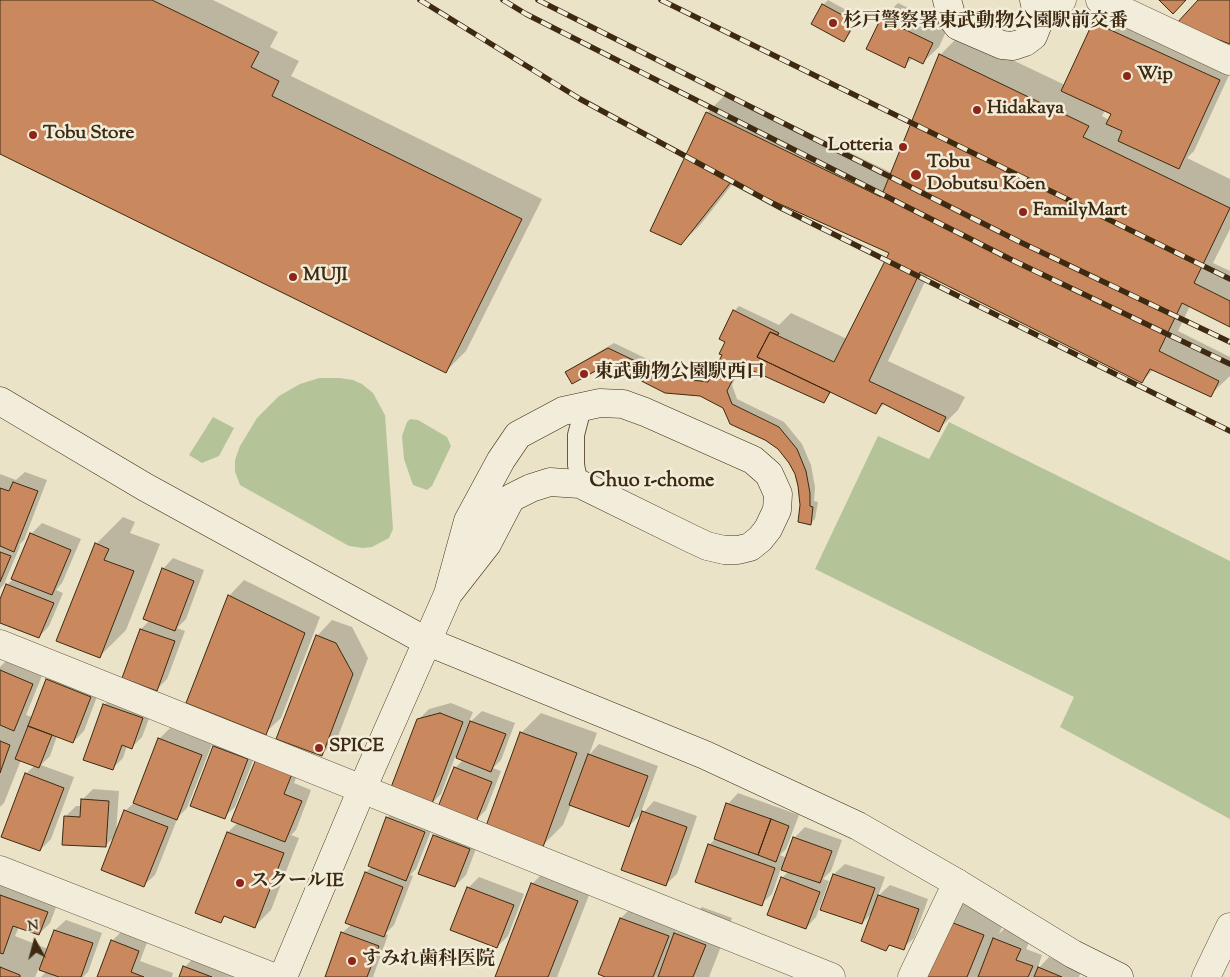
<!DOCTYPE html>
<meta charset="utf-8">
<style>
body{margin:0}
#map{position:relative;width:1230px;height:977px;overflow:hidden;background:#ebe3c8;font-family:"Sorts Mill Goudy",serif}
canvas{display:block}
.north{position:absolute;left:10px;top:917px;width:50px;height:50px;-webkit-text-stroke:4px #f2eddb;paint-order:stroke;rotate:353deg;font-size:14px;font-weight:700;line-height:20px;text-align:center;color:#3e2a10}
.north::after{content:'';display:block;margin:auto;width:18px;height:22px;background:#3e2a10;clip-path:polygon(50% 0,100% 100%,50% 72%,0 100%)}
</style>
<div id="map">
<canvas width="1230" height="977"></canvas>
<div class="north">N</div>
</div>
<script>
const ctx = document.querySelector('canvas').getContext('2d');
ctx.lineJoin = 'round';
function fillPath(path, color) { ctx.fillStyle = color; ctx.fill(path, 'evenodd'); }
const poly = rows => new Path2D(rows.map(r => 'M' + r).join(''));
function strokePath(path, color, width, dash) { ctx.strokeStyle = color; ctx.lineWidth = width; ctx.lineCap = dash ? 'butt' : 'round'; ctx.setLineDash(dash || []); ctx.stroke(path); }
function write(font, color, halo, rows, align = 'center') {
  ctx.font = font + ' "Sorts Mill Goudy","Noto Serif JP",serif'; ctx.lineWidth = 5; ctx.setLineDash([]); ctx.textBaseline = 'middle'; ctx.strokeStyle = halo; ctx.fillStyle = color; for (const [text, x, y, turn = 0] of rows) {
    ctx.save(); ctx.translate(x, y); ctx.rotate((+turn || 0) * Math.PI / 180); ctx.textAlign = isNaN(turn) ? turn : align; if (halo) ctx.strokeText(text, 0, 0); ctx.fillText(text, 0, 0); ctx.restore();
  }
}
const green = poly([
 [319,378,340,378,353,380,362,384,373,393,385,415,393,529,389,538,372,547,363,548,349,546,240,485,235,472,235,460,240,446,257,418,279,396,300,384],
 [213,417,234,428,219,456,202,463,189,455],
 [410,419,418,420,447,437,451,446,432,486,427,490,413,485,404,459,402,436,407,422],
 [949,422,1230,561,1230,819,1060,727,1074,697,815,569,878,436,929,459]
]);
const shadow = poly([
 [0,0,213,0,278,32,270,47,299,61,291,76,542,199,466,351,446,371,0,152],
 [828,0,859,17,849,35,844,40,823,5],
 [898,3,948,27,939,47,923,62,913,58,904,66,882,19],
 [1109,7,1230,73,1194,151,1187,158,1230,179,1230,229,1213,263,1230,271,1230,325,1190,306,1178,331,1230,357,1230,376,1210,395,1154,369,1142,381,928,275,888,361,965,397,958,410,938,430,885,403,876,412,832,391,824,401,742,364,732,385,737,399,784,422,802,444,811,465,815,487,814,501,818,502,815,519,810,524,802,505,796,474,790,462,778,448,724,408,701,394,608,362,567,373,572,368,614,343,674,372,712,377,723,355,734,311,739,306,779,325,791,313,847,339,891,253,734,182,701,224,681,244,707,113,727,93,892,173,940,55,960,35,1065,85,1094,23],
 [1105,110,1113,113,1109,120,1102,116],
 [25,472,47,480,24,540,19,545,20,546,4,584,0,589,0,474,16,480],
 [123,517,135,522,130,533,160,544,126,630,99,657,96,544],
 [42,523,81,539,62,583,56,590,63,593,49,626,39,637,0,621,0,602,7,585,14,578,31,534],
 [173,558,204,570,186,619,177,628,185,631,167,679,157,689,124,678,141,629,150,620,163,569],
 [244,580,320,617,281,718,265,733,229,596],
 [332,620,352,627,368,658,337,739,321,755,317,636],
 [8,659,43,673,26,715,32,717,47,680,57,669,101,686,84,731,73,742,57,736,50,756,41,765,74,777,51,839,40,850,26,774,35,765,21,760,4,803,0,807,0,667],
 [115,694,153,708,142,737,131,748,127,746,123,758,112,769,104,705],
 [451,703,473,712,468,724,482,711,515,723,501,760,493,768,501,771,486,810,475,821,455,768,463,760,455,757,441,794,431,804,418,720,429,709],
 [541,713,597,733,589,755,599,744,658,766,640,815,629,826,571,805,563,825,543,845,521,733],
 [170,728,212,744,187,808,178,817,155,875,144,885,116,835,105,846,65,817,76,806,82,806,82,800,93,789,119,791,116,833,125,811,135,802,159,739],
 [225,736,258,748,235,807,224,817,192,805,214,746],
 [302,763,294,783,311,790,296,830,291,835,299,838,271,910,255,926,226,915,221,921,197,912,228,832],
 [738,793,799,815,786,849,780,855,787,858,794,838,805,827,842,840,831,871,823,879,829,881,816,917,806,928,782,878,789,871,781,868,772,894,761,904,709,845,715,839,728,804],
 [654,801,697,816,677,874,666,884,644,812],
 [398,807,435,821,416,869,410,875,413,876,394,925,385,934,388,935,373,977,328,977,342,933,352,924,366,872,372,867,387,818],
 [445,825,480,838,466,875,455,886,434,836],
 [845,864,885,877,878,896,890,885,928,899,914,938,903,948,891,944,886,949,873,912,862,923,822,909,834,874],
 [548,868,593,885,557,977,496,977,532,884],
 [479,877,524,894,508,936,497,947,468,888],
 [0,884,58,902,50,923,39,934,19,927,15,936,48,949,55,930,66,920,102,933,88,972,83,977,41,977,47,971,39,968,35,977,0,977],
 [971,893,1010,908,999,934,1005,928,1031,938,1026,949,1042,955,1037,970,1049,957,1081,970,1079,977,922,977,944,920],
 [702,907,732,918,709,977,609,977,621,918,631,908,679,926,676,933],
 [123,930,148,940,140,961,173,973,172,977,99,977,112,941],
 [195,956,237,972,235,977,181,977,185,967]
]);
const building = poly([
 [0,0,152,0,259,52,251,67,279,81,272,96,522,219,446,373,0,154,0,0],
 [1159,0,1186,0,1173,14,1159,0],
 [1198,0,1230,0,1230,44,1176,24,1198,0],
 [822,4,855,22,844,42,811,24,822,4],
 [881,18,933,43,923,64,909,57,905,68,866,49,881,18],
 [1093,22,1220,80,1179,169,1118,141,1122,131,1106,124,1111,114,1061,91,1093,22],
 [939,54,1089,126,1083,137,1230,208,1194,283,1230,301,1230,327,1182,303,1159,351,1219,381,1211,397,1150,369,1142,383,920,272,869,381,946,417,939,432,882,403,876,414,757,357,770,332,834,362,889,253,731,182,681,245,650,231,706,112,881,197,939,54],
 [733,310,779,333,778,335,770,332,757,357,830,392,824,403,740,365,727,391,732,404,779,427,797,449,806,471,810,493,810,506,813,507,811,525,798,522,800,505,798,486,795,474,789,463,778,449,765,440,730,424,723,408,700,396,665,393,608,364,572,384,565,372,608,348,669,377,708,382,722,355,719,354,725,342,719,339,733,310],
 [13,482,38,491,14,552,0,546,0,488,9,491,13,482],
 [30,533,71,550,52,595,11,579,30,533],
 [95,543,109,549,104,560,134,571,100,658,56,641,95,543],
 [0,552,11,556,0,582,0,552],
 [162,568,194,581,175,631,143,619,162,568],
 [6,584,54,603,39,638,0,623,0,599,6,584],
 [228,595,305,633,266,735,186,703,228,595],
 [140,629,175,641,157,691,122,678,140,629],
 [316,635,336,643,353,674,322,756,276,739,316,635],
 [0,670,33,684,14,731,0,725,0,670],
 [46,679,91,697,73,743,28,726,46,679],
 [103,704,143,718,132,749,122,745,113,770,83,760,103,704],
 [440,713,463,722,431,806,390,790,417,719,440,713],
 [470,721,506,734,491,772,456,758,470,721],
 [28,726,52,735,39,768,15,759,28,726],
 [520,732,577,753,543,847,486,826,520,732],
 [158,738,202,755,177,820,133,803,158,738],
 [0,741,10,745,0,773,0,741],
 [213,746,248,759,225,819,190,806,213,746],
 [588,754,648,776,629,827,569,805,588,754],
 [256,759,292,774,284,794,302,801,285,842,231,821,256,759],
 [454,767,492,782,476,822,438,807,454,767],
 [25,773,64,788,40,851,1,837,25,773],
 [81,799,109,801,106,847,62,845,64,816,80,817,81,799],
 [726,803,771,819,758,855,714,839,726,803],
 [124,810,168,827,144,887,101,870,124,810],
 [642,811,687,827,666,886,621,870,642,811],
 [386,817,425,832,406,881,368,866,386,817],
 [771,819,789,826,776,862,758,855,771,819],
 [227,832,284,853,255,928,224,916,221,923,195,913,227,832],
 [433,835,470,849,455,887,418,874,433,835],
 [793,837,832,851,820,883,781,870,793,837],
 [708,844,775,868,762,906,695,882,708,844],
 [365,872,403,887,384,937,345,923,365,872],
 [833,874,875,888,862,924,820,910,833,874],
 [781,877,820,892,806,929,767,915,781,877],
 [531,883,578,901,548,977,495,977,531,883],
 [467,887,514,905,497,948,450,930,467,887],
 [0,895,48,912,39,935,13,926,3,954,0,953,0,895],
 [878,895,919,909,904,950,889,945,886,951,861,941,878,895],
 [620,918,669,936,653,977,605,977,598,974,620,918],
 [943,919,984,935,967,977,921,977,943,919],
 [54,930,93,943,81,977,59,977,39,970,54,930],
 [341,932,379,946,367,977,325,977,341,932],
 [674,933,706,945,693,977,658,977,674,933],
 [993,938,1021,949,1016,960,1033,966,1028,977,978,977,993,938],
 [111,940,139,951,131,972,144,977,97,977,111,940],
 [183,966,212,977,179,977,183,966],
 [0,967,20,975,20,977,0,977,0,967],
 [1038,967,1062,977,1034,977,1038,967]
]);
const lane = poly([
 [580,484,576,465,576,435,583,408]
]);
const street = poly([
 [1100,0,1230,61],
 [1037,14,1062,0],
 [0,644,831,977],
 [0,870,273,977],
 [912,977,957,883],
 [1206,977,1230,927]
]);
const secondary = poly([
 [947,0,952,18,958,26,1002,45,1013,46,1025,42,1033,36,1037,26,1037,14,1034,0],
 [0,401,145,487,426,641,705,755,858,826,957,883,1073,954,1119,977],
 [283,977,362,789,448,594,468,521,501,460,518,435,563,411,600,403,623,404,645,412,753,460,769,474,778,494,777,510,768,529,760,539,750,547,738,550,724,550,707,546,690,538,580,484,550,482,531,488,511,498,487,544,448,594]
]);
const rail = poly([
 [420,0,580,99,781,208,1230,431],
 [503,0,526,14,1010,259,1230,364],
 [538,0,1020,242,1230,342],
 [661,0,1230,279]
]);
const markers = [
 [833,23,5,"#8f2418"],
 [1127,76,5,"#8f2418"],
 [977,110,5,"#8f2418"],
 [33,135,5,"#8f2418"],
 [903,147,5,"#8f2418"],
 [916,175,6,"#8f2418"],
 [1023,212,5,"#8f2418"],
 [293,277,5,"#8f2418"],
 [584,374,5,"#8f2418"],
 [319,748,5,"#8f2418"],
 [240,883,5,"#8f2418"],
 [352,961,5,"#8f2418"]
];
const poiNames = [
 ["杉戸警察署東武動物公園駅前交番",843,23],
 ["Wip",1137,76],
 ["Hidakaya",987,110],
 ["Tobu Store",43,135],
 ["Lotteria",893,147,"right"],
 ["Tobu",927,164],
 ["Dobutsu Koen",927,186],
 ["FamilyMart",1033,212],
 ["MUJI",303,277],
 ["東武動物公園駅西口",594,374],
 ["SPICE",329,748],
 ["スクールIE",250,883],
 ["すみれ歯科医院",362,961]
];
const neighbourhoodNames = [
 ["Chuo 1-chome",652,483]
];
fillPath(green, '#b5c498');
fillPath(shadow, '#0003');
fillPath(building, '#c9885d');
strokePath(building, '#3e2a10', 1);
strokePath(lane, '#69583e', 18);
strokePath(street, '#69583e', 29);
strokePath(secondary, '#3e2a10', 29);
strokePath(lane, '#f2eddb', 16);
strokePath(street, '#f2eddb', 28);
strokePath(secondary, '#f2eddb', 28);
strokePath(rail, '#3e2a10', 5.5);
strokePath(rail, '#f2eddb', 4, [11]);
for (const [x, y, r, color] of markers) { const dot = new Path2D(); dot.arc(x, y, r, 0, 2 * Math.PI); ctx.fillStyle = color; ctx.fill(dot); strokePath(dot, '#f2eddb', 2); }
write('bold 19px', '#3e2a10', '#f2eddb', poiNames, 'left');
write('bold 20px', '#3e2a10', '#f2eddb', neighbourhoodNames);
</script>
